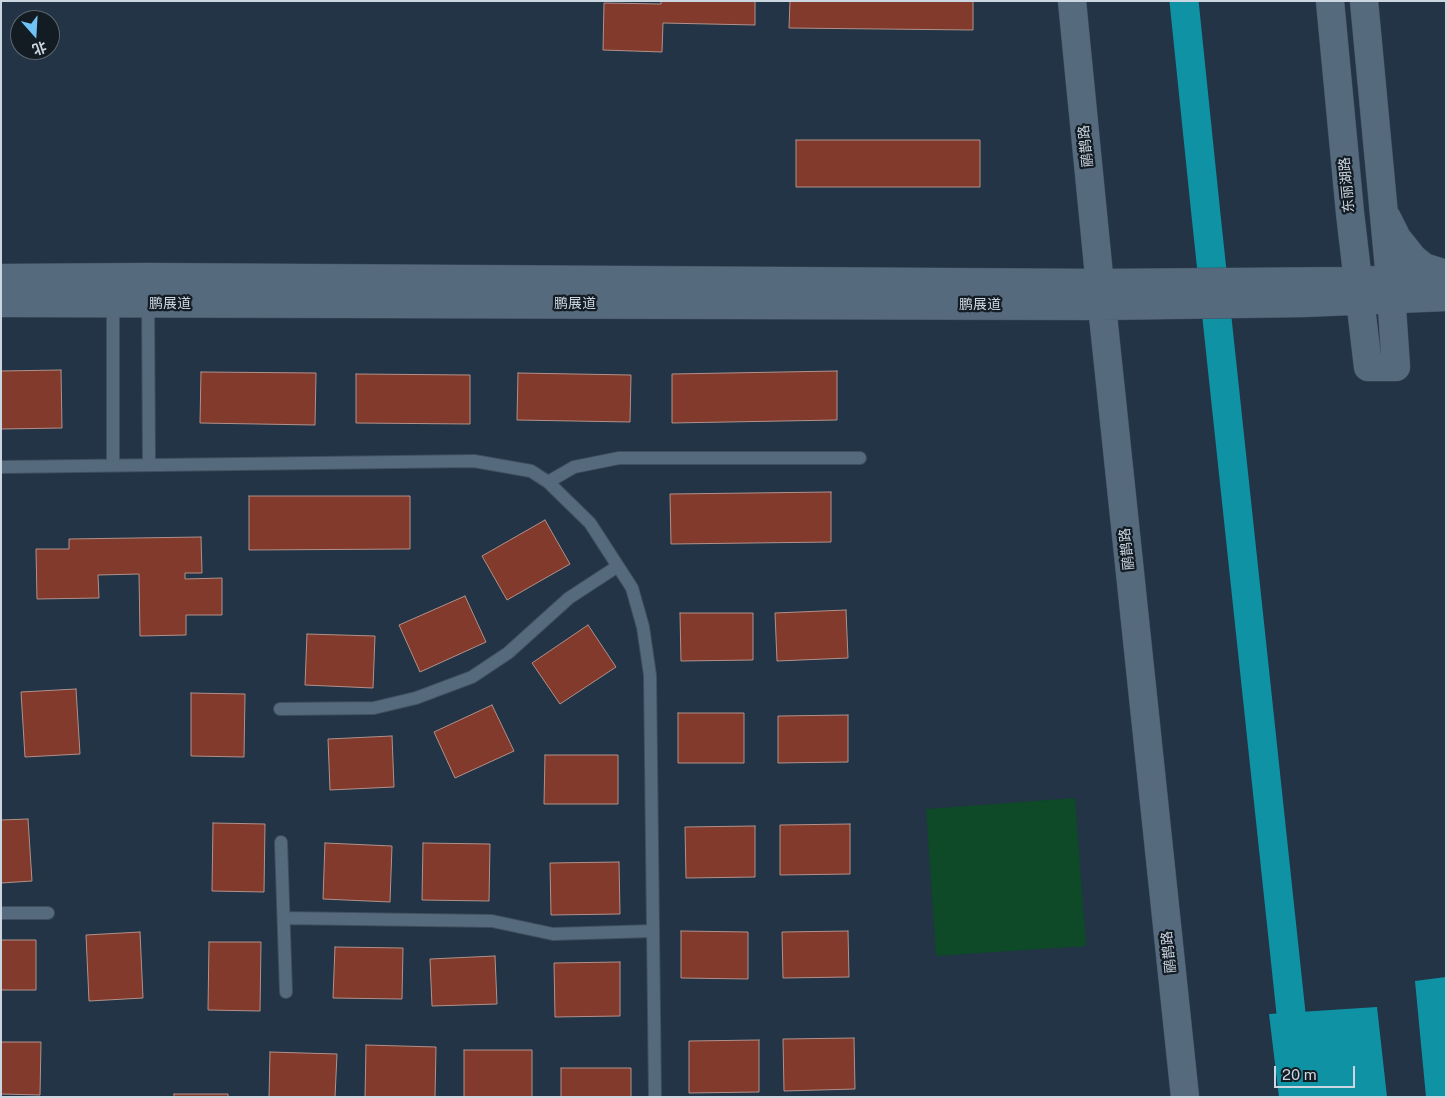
<!DOCTYPE html>
<meta charset="utf-8">
<style>
body{margin:0}
#map{position:relative;width:1447px;height:1098px;overflow:hidden;background:#223446;font-family:"Public Sans","Noto Sans SC",sans-serif}
canvas{display:block}
.frame{position:absolute;inset:0;border:2px solid #cbd6e1;pointer-events:none}
.north{position:absolute;left:10px;top:10px;width:50px;height:50px;box-sizing:border-box;background:#131b23;border:1px solid #5d666f;border-radius:50%;rotate:161deg;font-size:14px;font-weight:700;line-height:20px;text-align:center;color:#cbd6e1}
.north::after{content:'';display:block;margin:auto;width:18px;height:22px;background:#70c1f4;clip-path:polygon(50% 0,100% 100%,50% 72%,0 100%)}
.scale{position:absolute;left:1274px;top:1066px;width:81px;height:22px;box-sizing:border-box;border:2px solid #cbd6e1;border-top:0;padding-left:6px;font-size:15px;line-height:18px;white-space:nowrap;color:#cbd6e1;-webkit-text-stroke:4px #131b23;paint-order:stroke}
</style>
<div id="map">
<canvas width="1447" height="1098"></canvas>
<div class="frame"></div>
<div class="north">北</div>
<div class="scale">20 m</div>
</div>
<script>
const ctx = document.querySelector('canvas').getContext('2d');
ctx.lineJoin = 'round';
function fillPath(path, color) { ctx.fillStyle = color; ctx.fill(path, 'evenodd'); }
const poly = rows => new Path2D(rows.map(r => 'M' + r).join(''));
function strokePath(path, color, width, dash) { ctx.strokeStyle = color; ctx.lineWidth = width; ctx.lineCap = dash ? 'butt' : 'round'; ctx.setLineDash(dash || []); ctx.stroke(path); }
function write(font, color, halo, rows, align = 'center') {
  ctx.font = font + ' "Public Sans","Noto Sans SC",sans-serif'; ctx.lineWidth = 4.5; ctx.setLineDash([]); ctx.textBaseline = 'middle'; ctx.strokeStyle = halo; ctx.fillStyle = color; for (const [text, x, y, turn = 0] of rows) {
    ctx.save(); ctx.translate(x, y); ctx.rotate((+turn || 0) * Math.PI / 180); ctx.textAlign = isNaN(turn) ? turn : align; if (halo) ctx.strokeText(text, 0, 0); ctx.fillText(text, 0, 0); ctx.restore();
  }
}
const green = poly([
 [1075,798,1086,946,936,956,926,809]
]);
const water = poly([
 [1446,977,1446,1097,1426,1097,1415,981],
 [1377,1007,1387,1097,1279,1097,1269,1014]
]);
const canal = poly([
 [1184,1,1206,215,1291,1013]
]);
const building = poly([
 [661,1,755,1,755,25,663,23,662,52,603,50,604,3,661,4,661,1],
 [790,1,973,1,973,30,789,28,790,1],
 [796,140,980,140,980,187,796,187,796,140],
 [61,370,62,428,1,429,1,371,61,370],
 [837,371,837,420,672,423,672,374,837,371],
 [201,372,316,373,315,425,200,423,201,372],
 [518,373,631,375,630,422,517,420,518,373],
 [356,374,470,375,470,424,356,423,356,374],
 [831,492,831,542,671,544,670,494,831,492],
 [249,496,410,496,410,549,249,550,249,496],
 [545,520,570,564,507,600,482,556,545,520],
 [201,537,202,573,185,573,185,579,222,578,222,615,186,615,186,635,140,636,139,574,98,575,99,598,37,599,36,549,69,549,69,539,201,537],
 [465,596,486,642,420,672,399,625,465,596],
 [846,610,848,658,777,661,775,613,846,610],
 [680,613,753,613,753,660,681,661,680,613],
 [588,625,616,667,560,704,532,663,588,625],
 [307,634,375,636,373,688,305,685,307,634],
 [76,689,80,754,25,757,21,692,76,689],
 [191,693,245,694,244,757,191,756,191,693],
 [492,705,514,751,455,778,434,732,492,705],
 [678,713,744,713,744,763,678,763,678,713],
 [848,715,848,762,778,763,778,716,848,715],
 [392,736,394,787,330,790,328,739,392,736],
 [545,755,618,755,618,804,544,804,545,755],
 [28,819,32,881,1,883,1,820,28,819],
 [213,823,265,824,264,892,212,891,213,823],
 [850,824,850,874,780,875,780,825,850,824],
 [755,826,755,877,686,878,685,827,755,826],
 [325,843,392,846,390,902,323,899,325,843],
 [423,843,490,844,489,901,422,900,423,843],
 [619,862,620,914,551,915,550,863,619,862],
 [681,931,748,932,748,979,681,978,681,931],
 [848,931,849,977,783,978,782,932,848,931],
 [140,932,143,998,89,1001,86,935,140,932],
 [1,940,36,940,36,990,1,990,1,940],
 [209,942,261,942,260,1011,208,1010,209,942],
 [335,947,403,948,402,999,333,998,335,947],
 [495,956,497,1004,432,1006,430,959,495,956],
 [620,962,620,1016,555,1017,554,963,620,962],
 [854,1038,855,1089,784,1091,783,1039,854,1038],
 [759,1040,759,1092,689,1093,689,1041,759,1040],
 [1,1042,41,1042,40,1095,1,1094,1,1042],
 [366,1045,436,1047,435,1097,365,1097,366,1045],
 [464,1050,532,1050,532,1097,464,1097,464,1050],
 [270,1052,337,1054,335,1097,269,1097,270,1052],
 [561,1068,631,1068,631,1097,561,1097,561,1068],
 [174,1094,228,1094,228,1097,174,1097,174,1094]
]);
const lane = poly([
 [148,300,149,465],
 [113,465,113,300],
 [1,467,474,461,531,471,548,482,590,523,632,588,643,627,650,675,655,1097],
 [548,482,574,467,619,458,860,458],
 [280,709,374,708,416,698,472,677,508,653,569,598,618,566],
 [281,842,286,992],
 [1,913,48,913],
 [284,918,492,921,553,934,653,931]
]);
const secondary = poly([
 [1072,1,1102,306,1185,1097],
 [1330,1,1350,213,1368,367,1396,367,1390,279,1364,1],
 [1387,218,1397,238,1413,258,1424,267,1446,274],
 [1,278,147,277,1100,283,1357,281,1446,277],
 [1,303,1102,306,1304,303,1446,297]
]);
const streetNames = [
 ["鹂鹊路",1086,146,-96],
 ["东丽湖路",1347,185,-95],
 ["鹏展道",170,304],
 ["鹏展道",575,304],
 ["鹏展道",980,305],
 ["鹂鹊路",1127,549,-96],
 ["鹂鹊路",1169,952,-96]
];
fillPath(green, '#0e4928');
fillPath(water, '#0f93a4');
strokePath(canal, '#0f93a4', 29);
fillPath(building, '#823a2c');
strokePath(building, '#b1918a', 1);
strokePath(lane, '#404f5f', 14);
strokePath(secondary, '#404f5f', 29);
strokePath(lane, '#566a7e', 12);
strokePath(secondary, '#566a7e', 28);
write('14px', '#cbd6e1', '#131b23', streetNames);
</script>
